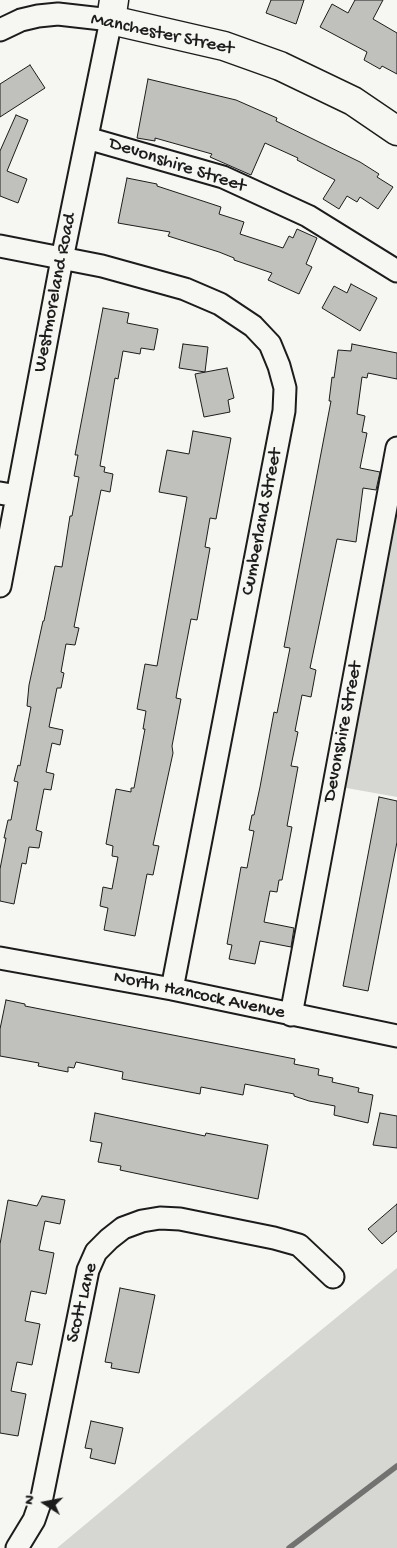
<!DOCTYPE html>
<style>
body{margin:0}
#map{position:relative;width:397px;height:1548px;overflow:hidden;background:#f6f6f2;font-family:"Gochi Hand",sans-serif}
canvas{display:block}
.north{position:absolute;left:20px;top:1478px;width:50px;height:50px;-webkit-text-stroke:4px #f6f6f2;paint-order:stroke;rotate:281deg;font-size:14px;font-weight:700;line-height:20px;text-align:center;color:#1c1c1c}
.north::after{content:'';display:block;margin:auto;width:18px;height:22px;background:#1c1c1c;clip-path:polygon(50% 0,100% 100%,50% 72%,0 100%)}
</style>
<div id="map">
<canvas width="397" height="1548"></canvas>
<div class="north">N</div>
</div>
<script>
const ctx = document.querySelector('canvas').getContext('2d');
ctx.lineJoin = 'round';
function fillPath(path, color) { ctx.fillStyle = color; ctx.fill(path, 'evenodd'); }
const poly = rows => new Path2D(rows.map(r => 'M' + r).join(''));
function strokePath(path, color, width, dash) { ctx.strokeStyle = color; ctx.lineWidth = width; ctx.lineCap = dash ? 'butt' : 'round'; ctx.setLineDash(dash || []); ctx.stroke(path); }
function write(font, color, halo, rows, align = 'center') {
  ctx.font = font + ' "Gochi Hand",sans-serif'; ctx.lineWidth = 4; ctx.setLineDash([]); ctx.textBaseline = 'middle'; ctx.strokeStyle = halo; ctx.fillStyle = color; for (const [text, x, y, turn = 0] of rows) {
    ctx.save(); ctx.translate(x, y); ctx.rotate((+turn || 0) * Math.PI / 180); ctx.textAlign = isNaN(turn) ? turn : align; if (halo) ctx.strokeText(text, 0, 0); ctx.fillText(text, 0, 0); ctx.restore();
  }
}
const green = poly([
 [397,489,397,797,341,787],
 [397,1268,397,1548,57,1548,183,1443]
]);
const stream = poly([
 [289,1548,397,1466]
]);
const building = poly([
 [271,0,304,0,296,24,266,13,271,0],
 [355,0,383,0,373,19,397,33,397,74,382,66,380,69,364,60,367,52,320,27,332,4,348,13,355,0],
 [30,65,45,88,0,117,0,84,30,65],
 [148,79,236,100,277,118,276,121,360,162,379,174,377,177,393,187,378,209,360,197,357,202,347,196,339,209,323,199,335,180,297,160,298,158,265,143,251,175,210,157,212,154,155,138,155,141,137,138,148,79],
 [16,115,28,120,7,171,27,179,18,203,0,196,0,151,16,115],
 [127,178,157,184,157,186,221,207,219,214,244,222,240,234,283,248,289,236,293,238,297,229,317,238,306,264,312,267,299,294,268,280,272,273,234,260,234,258,219,252,168,236,170,232,118,223,127,178],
 [351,284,377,298,360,331,322,308,334,286,347,293,351,284],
 [103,308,129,313,127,323,158,329,154,350,141,348,140,354,123,351,118,379,115,378,100,466,105,467,104,472,113,474,110,492,101,490,74,627,79,628,75,645,66,644,61,672,64,673,61,688,57,688,49,727,63,730,60,745,52,743,46,772,54,774,51,790,44,789,36,830,42,832,39,848,29,847,26,864,22,863,14,904,0,901,0,869,6,838,4,838,8,820,11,820,18,782,14,781,18,765,20,766,31,707,27,706,29,685,43,621,44,621,55,566,62,567,70,516,72,516,79,477,74,476,78,455,75,455,103,308],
 [183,344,208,347,205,372,179,368,183,344],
 [352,344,397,353,397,379,368,373,367,378,362,377,357,414,365,416,362,432,367,433,360,468,380,472,376,490,363,488,356,542,337,539,310,668,316,670,311,697,302,695,295,731,298,732,291,766,298,767,287,826,292,827,282,880,279,880,277,892,270,891,264,922,294,928,291,947,260,941,255,964,229,959,232,945,227,944,241,867,247,868,254,831,249,830,252,815,254,815,260,787,274,712,277,713,290,648,284,647,331,401,329,401,332,377,334,378,338,350,351,351,352,344],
 [227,368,234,398,228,400,230,412,204,417,195,374,227,368],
 [193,431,231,438,216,519,210,518,205,547,210,548,197,620,191,619,177,692,176,698,181,699,172,746,173,753,153,845,159,846,153,875,147,874,135,936,104,930,108,908,100,906,103,887,112,889,118,857,112,856,113,846,106,844,116,789,131,792,131,788,134,788,145,729,143,729,146,711,137,709,145,664,157,666,187,497,159,492,167,450,189,454,193,431],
 [379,797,397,801,397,842,368,991,343,986,379,797],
 [6,1000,25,1004,25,1006,295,1059,294,1064,319,1069,318,1075,333,1078,332,1082,359,1088,358,1092,373,1095,368,1123,334,1115,335,1106,309,1101,294,1096,294,1094,245,1084,243,1095,201,1087,200,1094,122,1079,123,1072,76,1062,74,1068,68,1067,68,1072,38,1066,39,1063,0,1056,0,1029,6,1000],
 [95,1113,205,1136,206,1133,268,1145,258,1199,120,1170,121,1166,98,1162,102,1143,90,1141,95,1113],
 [380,1113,397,1116,397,1148,373,1145,380,1113],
 [42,1196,65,1200,60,1224,45,1221,39,1250,54,1253,46,1294,31,1291,25,1321,40,1324,32,1365,17,1362,14,1376,11,1391,26,1394,18,1436,0,1433,0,1244,8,1200,37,1206,42,1196],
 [397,1204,397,1231,382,1244,368,1229,397,1204],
 [120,1288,155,1295,139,1373,111,1368,112,1363,105,1362,120,1288],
 [91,1421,123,1428,115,1464,90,1458,92,1449,85,1448,91,1421]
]);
const street = poly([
 [0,30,21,20,38,16,58,14,111,20,62,259,0,586],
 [87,138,223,177,308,216,397,271],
 [0,246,102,266,185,289,220,304,253,326,270,344,279,366,285,388,284,411,172,989],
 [0,493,17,496],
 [0,958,172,989,397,1036],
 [291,1015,397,448],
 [17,1548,34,1520,42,1497,88,1270,96,1252,109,1239,123,1228,142,1221,160,1218,180,1219,274,1238,299,1245,333,1277]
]);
const secondary = poly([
 [114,0,111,20,224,46,280,66,353,101,397,131]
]);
const streetNames = [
 ["Manchester Street",162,35,12],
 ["Devonshire Street",177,166,18],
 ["Westmoreland Road",56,293,-79],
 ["Cumberland Street",263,522,-79],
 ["Devonshire Street",344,732,-79],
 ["North Hancock Avenue",199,996,12],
 ["Scott Lane",83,1303,-76]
];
fillPath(green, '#d6d6d2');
strokePath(stream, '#727271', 5.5);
fillPath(building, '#c0c0bd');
strokePath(building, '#1c1c1c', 1);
strokePath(street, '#1c1c1c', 25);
strokePath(secondary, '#1c1c1c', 31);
strokePath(street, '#f6f6f2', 21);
strokePath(secondary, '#f6f6f2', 28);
write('19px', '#1c1c1c', '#f6f6f2', streetNames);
</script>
